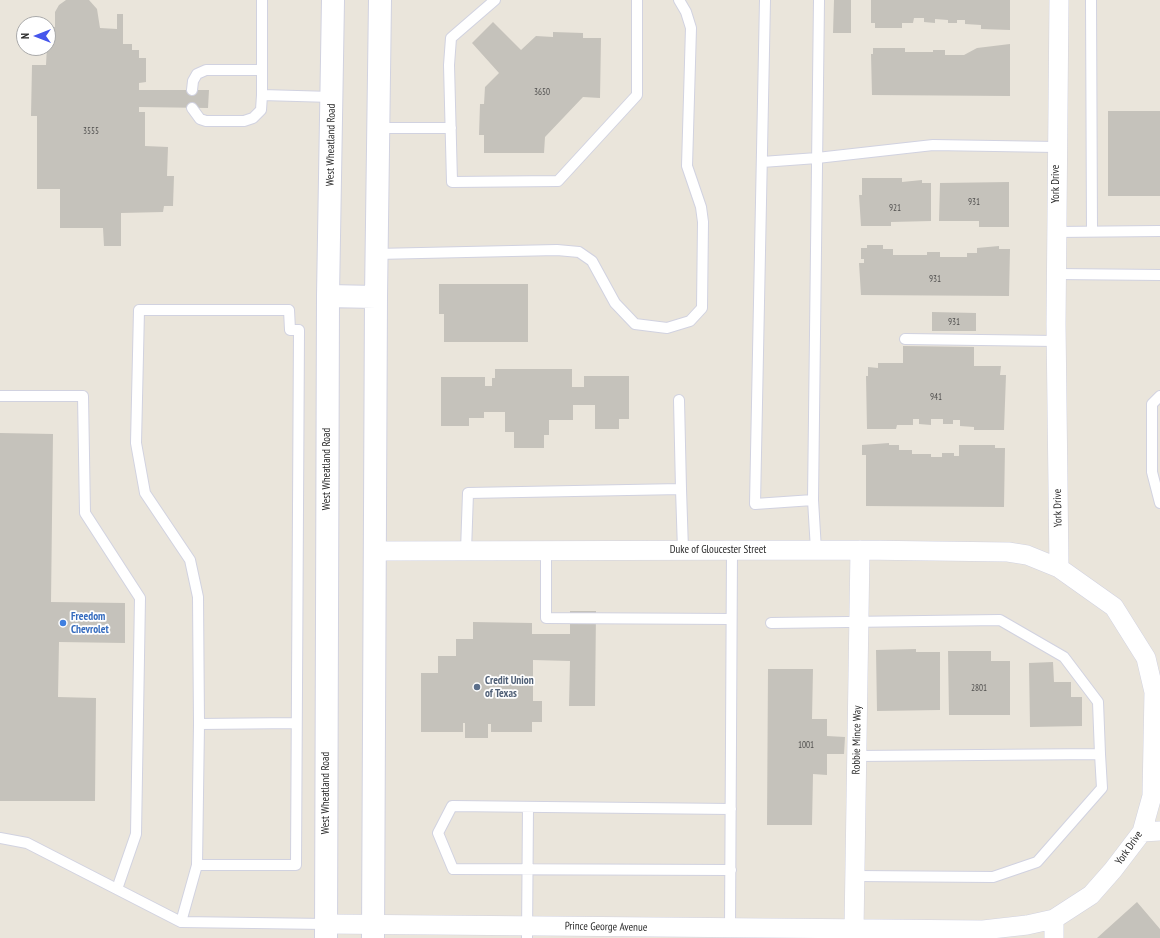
<!DOCTYPE html>
<style>
body{margin:0}
#map{position:relative;width:1160px;height:938px;overflow:hidden;background:#eae5db;font-family:"PT Sans Narrow",sans-serif}
canvas{display:block}
.north{position:absolute;left:16px;top:16px;width:40px;height:40px;box-sizing:border-box;background:#fff;border:1px solid #a9a9a9;border-radius:50%;rotate:270deg;font-size:11px;font-weight:700;line-height:16px;text-align:center;color:#292929}
.north::after{content:'';display:block;margin:auto;width:14px;height:18px;background:#4656ec;clip-path:polygon(50% 0,100% 100%,50% 72%,0 100%)}
</style>
<div id="map">
<canvas width="1160" height="938"></canvas>
<div class="north">N</div>
</div>
<script>
const ctx = document.querySelector('canvas').getContext('2d');
ctx.lineJoin = 'round';
function fillPath(path, color) { ctx.fillStyle = color; ctx.fill(path, 'evenodd'); }
const poly = rows => new Path2D(rows.map(r => 'M' + r).join(''));
function strokePath(path, color, width, dash) { ctx.strokeStyle = color; ctx.lineWidth = width; ctx.lineCap = dash ? 'butt' : 'round'; ctx.setLineDash(dash || []); ctx.stroke(path); }
function write(font, color, halo, rows, align = 'center') {
  ctx.font = font + ' "PT Sans Narrow",sans-serif'; ctx.lineWidth = 3.5; ctx.setLineDash([]); ctx.textBaseline = 'middle'; ctx.strokeStyle = halo; ctx.fillStyle = color; for (const [text, x, y, turn = 0] of rows) {
    ctx.save(); ctx.translate(x, y); ctx.rotate((+turn || 0) * Math.PI / 180); ctx.textAlign = isNaN(turn) ? turn : align; if (halo) ctx.strokeText(text, 0, 0); ctx.fillText(text, 0, 0); ctx.restore();
  }
}
const building = poly([
 [66,0,89,0,97,9,100,28,117,29,117,14,123,14,123,44,132,44,132,50,139,50,139,58,146,58,146,82,139,83,139,90,209,90,208,108,139,107,139,112,145,112,145,146,168,147,167,176,174,176,173,206,164,206,163,212,121,213,121,246,104,246,103,228,60,228,60,189,37,189,37,116,31,116,32,65,46,65,48,27,55,27,55,12,59,5],
 [834,0,851,0,851,33,833,33],
 [871,0,1010,0,1010,30,981,29,981,25,965,24,965,20,957,20,957,23,948,23,948,20,935,19,935,23,924,22,924,18,914,18,913,23,902,23,902,28,875,28,875,23,871,23],
 [493,22,521,50,536,36,553,37,553,32,583,33,583,38,601,38,600,98,583,97,545,137,544,153,484,153,484,135,479,135,480,104,484,104,485,87,499,73,472,43],
 [1010,44,1010,96,872,95,871,54,873,54,873,48,905,48,905,52,933,52,933,50,945,50,945,55,964,55,977,48],
 [1108,111,1160,111,1160,196,1108,196],
 [862,178,902,178,902,182,922,180,922,183,931,183,931,221,891,222,891,226,861,226,859,195,862,195],
 [1009,182,1009,227,979,227,979,221,939,221,940,183],
 [867,245,883,245,883,249,893,249,893,255,927,255,927,252,940,252,940,257,967,257,967,253,977,253,977,248,999,246,999,249,1010,249,1009,296,861,295,859,263,864,263,864,259,861,259,861,248,867,248],
 [439,284,528,284,528,342,444,342,444,314,439,314],
 [932,312,976,313,976,331,932,331],
 [903,346,974,347,974,366,1001,366,1000,375,1006,375,1004,430,974,430,974,427,960,426,960,420,953,420,953,424,943,424,943,419,931,419,931,425,919,424,919,419,913,419,913,425,897,425,896,429,867,429,866,376,868,376,868,367,878,368,878,363,903,363],
 [495,369,572,369,572,387,584,387,584,376,629,376,629,419,619,419,619,429,595,429,595,405,573,405,573,420,549,420,549,435,544,435,544,448,514,448,514,432,505,432,505,412,484,412,484,418,469,418,469,426,441,426,441,377,485,377,485,386,492,386,492,378,495,378],
 [0,433,53,434,51,602,125,603,125,643,59,642,58,697,96,698,95,801,0,801],
 [889,443,889,445,899,445,899,450,912,450,912,454,931,454,931,457,942,457,942,453,954,453,954,456,959,456,959,445,995,445,995,448,1005,448,1004,507,866,506,866,455,862,455,862,445],
 [570,611,596,611,595,706,569,706,570,661,533,660,533,701,542,701,542,722,532,722,532,732,491,732,491,724,488,724,488,738,465,738,465,723,463,723,463,732,421,732,421,673,438,673,438,656,456,656,456,639,473,639,473,622,532,623,532,634,570,634],
 [916,649,916,652,940,652,940,710,877,711,876,650],
 [948,651,991,651,991,661,1010,661,1010,715,949,715],
 [1053,662,1054,682,1071,682,1071,697,1082,697,1082,726,1030,727,1029,663],
 [768,669,813,669,812,719,827,719,827,736,845,737,844,754,827,754,827,775,813,774,812,825,767,825],
 [1137,902,1160,929,1160,938,1097,938]
]);
const service = poly([
 [262,0,262,95,332,97],
 [495,0,451,38,449,65,452,182,558,181,637,95,637,0],
 [765,0,755,504,813,500,816,550],
 [1091,0,1092,231],
 [192,90,193,81,197,74,206,70,262,70],
 [192,108,200,119,206,121,244,121,253,118,261,110,262,95],
 [378,128,451,128],
 [762,162,817,158,933,145,1056,147],
 [1056,232,1160,231],
 [376,254,557,250,579,252,592,261,615,303,635,324,667,328,690,321,702,308,703,222,701,207,687,166,691,28,686,12,679,0],
 [1056,274,1160,275],
 [905,339,1056,341],
 [0,396,83,396,85,513,140,598,136,834,117,889],
 [1160,396,1152,404,1152,472,1160,503],
 [679,400,681,489],
 [813,500,819,0],
 [466,551,468,493,681,489,683,550],
 [546,551,546,618,731,619],
 [771,623,1000,620,1064,657,1098,702,1100,754],
 [199,724,296,723],
 [731,809,452,806,438,833,453,869,731,870],
 [0,838,27,843,181,922,326,924],
 [855,876,993,877,1037,862,1102,788,1100,754,857,756],
 [181,922,197,865,199,724,198,597,190,560,145,493,136,443,139,310,289,310,290,330,299,330,296,865,197,865],
 [730,929,732,550],
 [527,938,528,807]
]);
const minor = poly([
 [375,551,860,550,1008,552,1027,555,1059,568],
 [1142,832,1160,831],
 [326,924,983,930,1027,925,1054,919],
 [854,929,860,550],
 [1054,938,1054,919,1091,895,1113,870,1142,832,1152,796,1154,692,1146,658,1114,607,1059,568,1056,324,1059,0]
]);
const secondary = poly([
 [328,296,376,297],
 [326,938,328,296,333,0],
 [373,938,376,297,380,0]
]);
const markers = [
 [63,623,4,"#3f7fe0"],
 [477,687,4,"#5c6f8a"]
];
const numberNames = [
 ["3650",542,92],
 ["3555",91,131],
 ["931",974,202],
 ["921",895,208],
 ["931",935,279],
 ["931",954,322],
 ["941",936,397],
 ["2801",979,688],
 ["1001",806,745]
];
const streetNames = [
 ["West Wheatland Road",331,145,-89],
 ["York Drive",1056,184,-90],
 ["West Wheatland Road",327,469,-90],
 ["York Drive",1058,508,-91],
 ["Duke of Gloucester Street",718,550],
 ["Robbie Mince Way",857,740,-89],
 ["West Wheatland Road",326,793,-90],
 ["York Drive",1129,848,-55],
 ["Prince George Avenue",606,927,1]
];
const shopNames = [
 ["Freedom",71,617],
 ["Chevrolet",71,630]
];
const serviceNames = [
 ["Credit Union",485,681],
 ["of Texas",485,694]
];
fillPath(building, '#c5c2bb');
strokePath(service, '#d1d2e0', 12);
strokePath(minor, '#d1d2e0', 20);
strokePath(secondary, '#d1d2e0', 24);
strokePath(service, '#fff', 10);
strokePath(minor, '#fff', 19);
strokePath(secondary, '#fff', 22);
for (const [x, y, r, color] of markers) { const dot = new Path2D(); dot.arc(x, y, r, 0, 2 * Math.PI); ctx.fillStyle = color; ctx.fill(dot); strokePath(dot, '#fff', 1.5); }
write('9px', '#504f4e', null, numberNames);
write('11px', '#292929', '#fff', streetNames);
write('bold 11px', '#366cbe', '#fff', shopNames, 'left');
write('bold 11px', '#4e5e75', '#fff', serviceNames, 'left');
</script>
